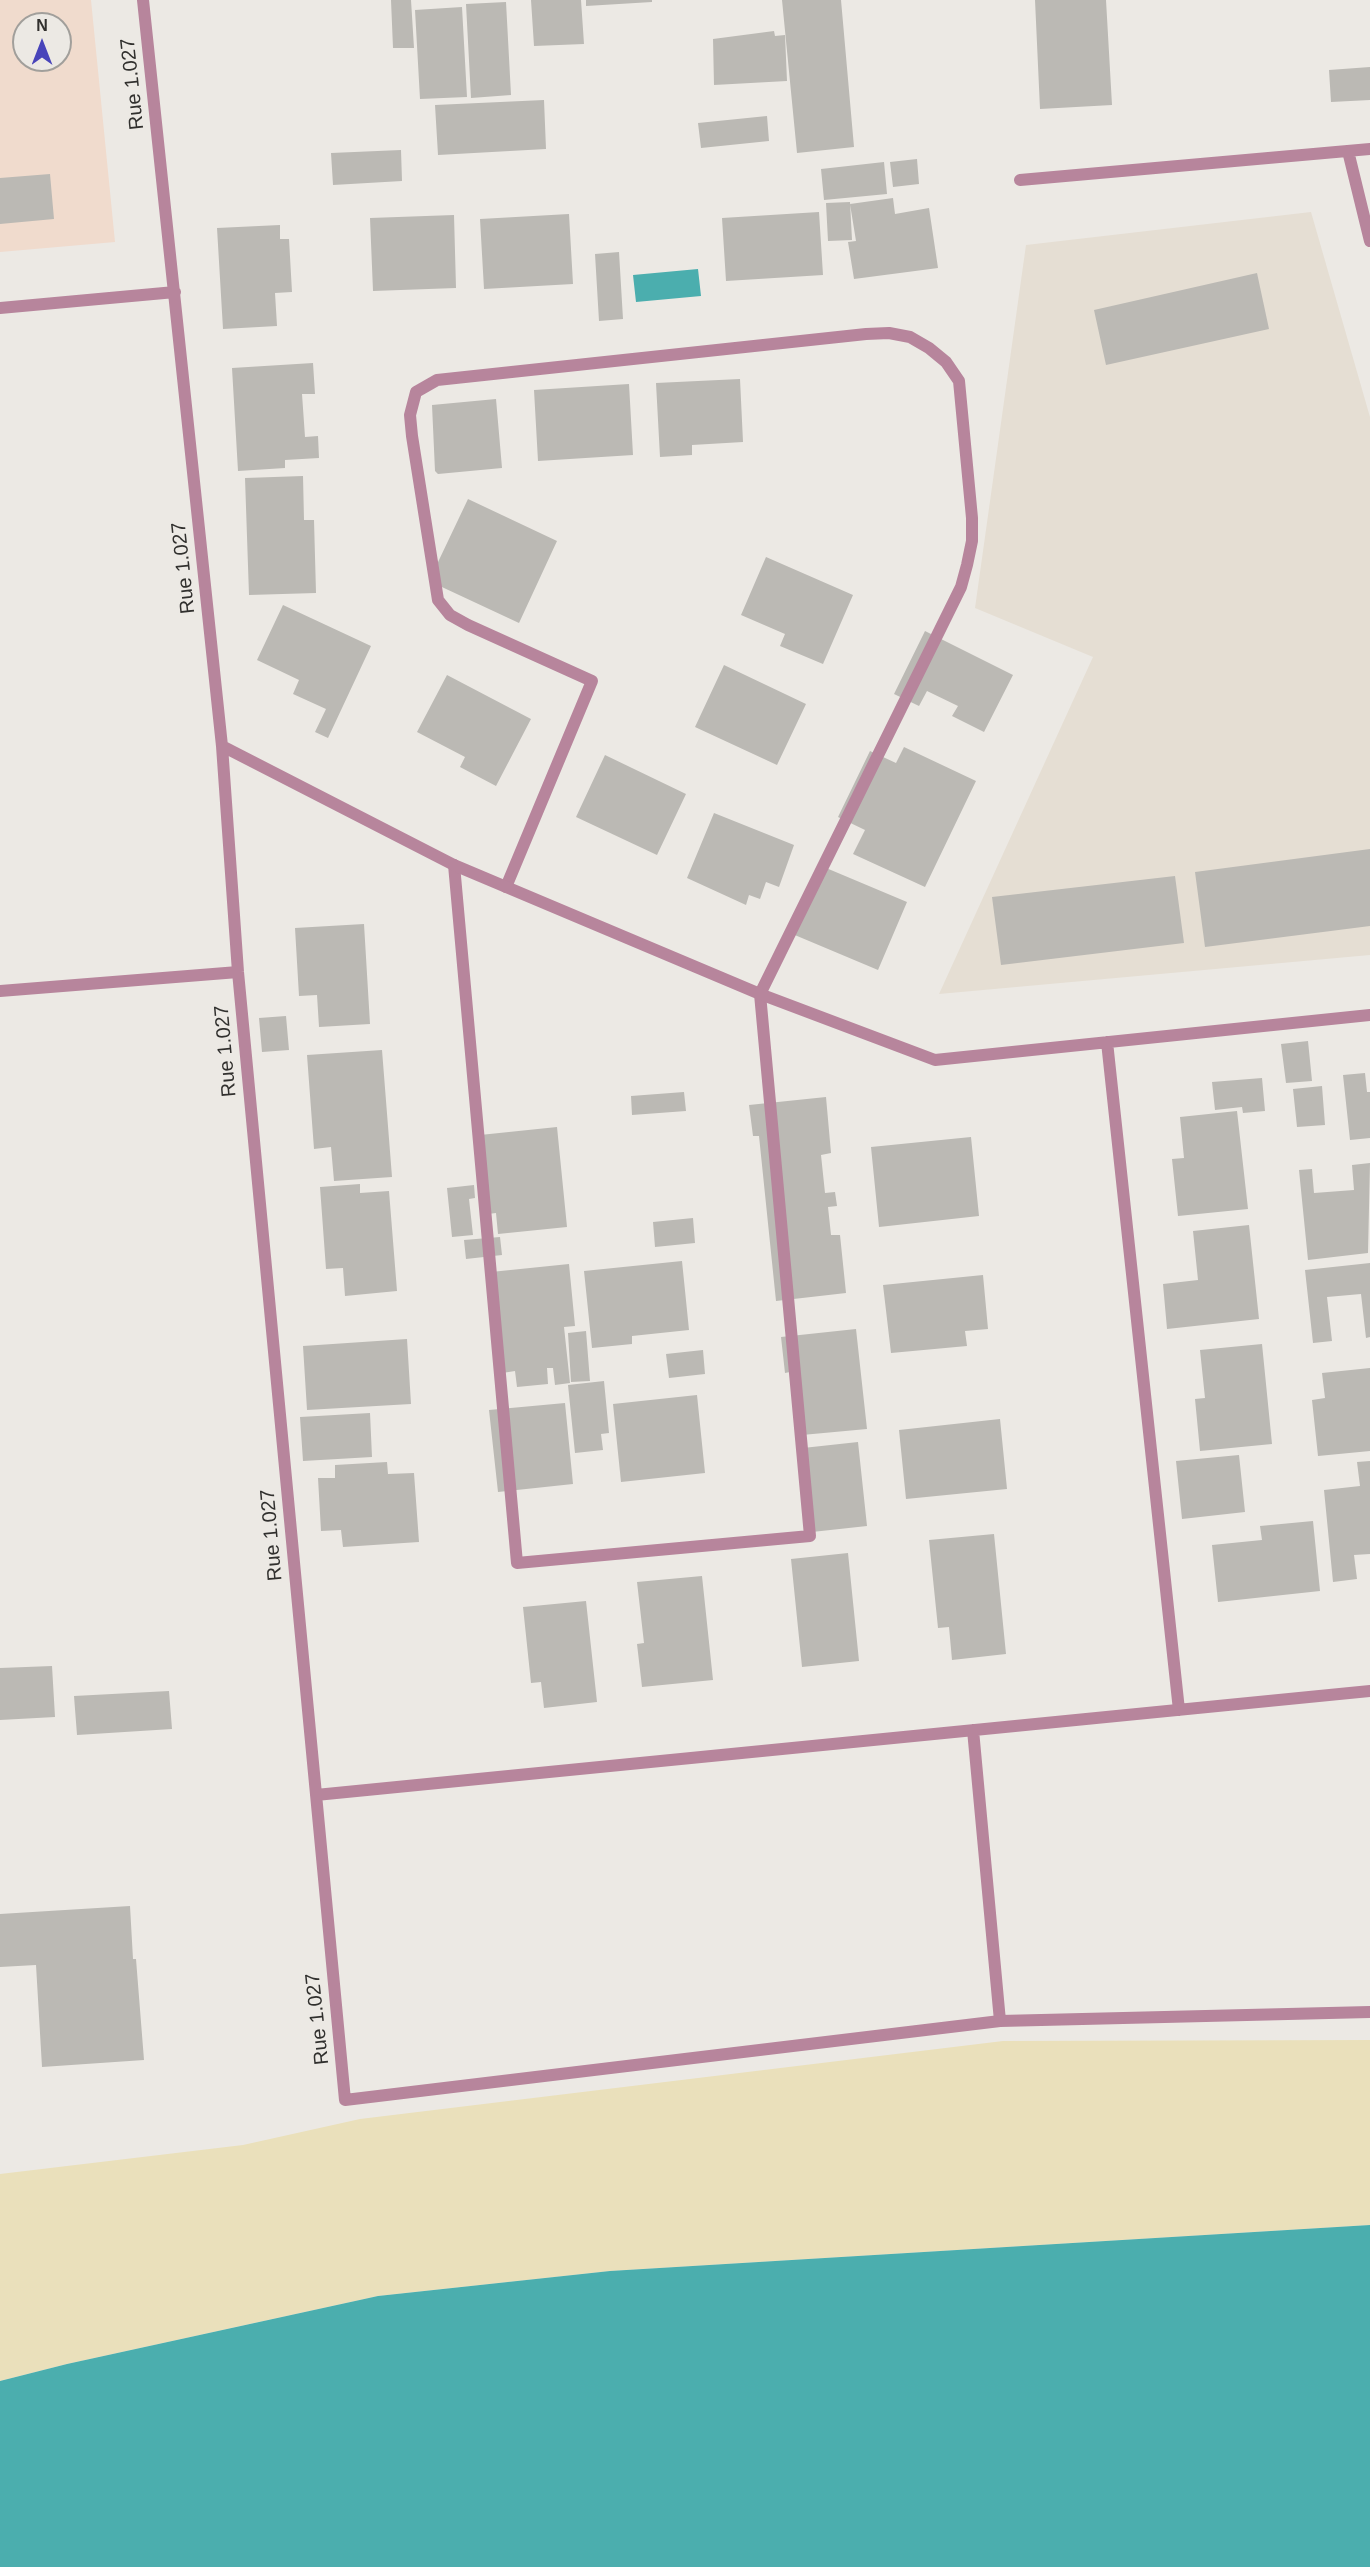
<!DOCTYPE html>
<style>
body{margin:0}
#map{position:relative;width:1370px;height:2567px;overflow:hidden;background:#ece9e4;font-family:Arial,sans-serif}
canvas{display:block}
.north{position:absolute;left:12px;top:12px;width:60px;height:60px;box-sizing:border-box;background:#ece9e4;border:2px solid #a19f9b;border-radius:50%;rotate:0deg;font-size:16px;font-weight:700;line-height:24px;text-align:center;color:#31302e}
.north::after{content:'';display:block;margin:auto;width:21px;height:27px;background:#4844ba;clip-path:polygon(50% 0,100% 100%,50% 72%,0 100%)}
</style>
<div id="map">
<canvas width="1370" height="2567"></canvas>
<div class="north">N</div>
</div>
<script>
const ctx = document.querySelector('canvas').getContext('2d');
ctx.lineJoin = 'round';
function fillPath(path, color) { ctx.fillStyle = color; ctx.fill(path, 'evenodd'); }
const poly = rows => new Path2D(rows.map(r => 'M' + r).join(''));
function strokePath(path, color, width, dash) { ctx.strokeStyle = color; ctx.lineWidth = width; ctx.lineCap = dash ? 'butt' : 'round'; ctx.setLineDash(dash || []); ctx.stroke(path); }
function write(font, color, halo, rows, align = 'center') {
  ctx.font = font + ' Arial,sans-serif'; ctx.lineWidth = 5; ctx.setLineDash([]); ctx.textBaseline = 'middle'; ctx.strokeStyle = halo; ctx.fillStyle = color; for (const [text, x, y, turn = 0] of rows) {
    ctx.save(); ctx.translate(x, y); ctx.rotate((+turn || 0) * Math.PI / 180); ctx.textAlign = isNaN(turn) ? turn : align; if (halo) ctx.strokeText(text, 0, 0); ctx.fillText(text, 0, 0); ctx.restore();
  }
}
const industrial = poly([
 [0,0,91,0,115,242,0,252],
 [24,24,60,24,60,60,24,60]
]);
const built = poly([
 [1311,212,1370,417,1370,955,939,994,1093,657,975,608,1026,245]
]);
const sand = poly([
 [1370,2040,1370,2225,610,2271,378,2296,67,2364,0,2381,0,2174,243,2145,360,2119,1003,2041]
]);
const water = poly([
 [698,269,701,296,636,302,633,275],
 [1370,2225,1370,2567,0,2567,0,2381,67,2364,378,2296,610,2271]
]);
const building = poly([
 [391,0,411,0,414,48,393,48],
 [531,0,581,0,584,44,534,46],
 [586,0,652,0,652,2,586,6],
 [782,0,841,0,854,147,797,153],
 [1035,0,1106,0,1112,105,1040,109],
 [506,2,511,95,471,98,466,4],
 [462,7,467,97,420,99,415,10],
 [774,31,775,36,785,35,787,81,714,85,713,39],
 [1370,67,1370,100,1331,102,1329,70],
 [544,100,546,149,438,155,435,105],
 [767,116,769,141,701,148,698,123],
 [401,150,402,181,333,185,331,153],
 [917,159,919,184,893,187,890,162],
 [884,162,887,194,824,200,821,169],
 [50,174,54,219,0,224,0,178],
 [893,198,895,214,929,208,938,268,854,279,848,242,856,241,850,204],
 [850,202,852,240,828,241,826,203],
 [819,212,823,275,726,281,722,218],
 [569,214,573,284,484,289,480,219],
 [454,215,456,288,373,291,370,218],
 [280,225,280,239,289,239,292,292,275,293,277,326,223,329,217,228],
 [619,252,623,319,599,321,595,254],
 [1257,273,1269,329,1106,365,1094,310],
 [313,363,315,394,302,394,305,437,318,436,319,458,285,460,285,468,238,471,232,368],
 [740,379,743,442,692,445,692,455,660,457,656,383],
 [629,384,633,455,538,461,534,390],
 [496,399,502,468,438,474,435,471,432,405],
 [303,476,304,520,314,520,316,593,249,595,245,478],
 [468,499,557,541,519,623,429,581],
 [766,557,853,595,823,664,780,646,785,634,741,615],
 [283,605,371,646,328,738,315,732,326,709,293,694,299,680,257,660],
 [925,631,1013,675,984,732,952,716,958,706,927,691,919,706,894,694],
 [724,665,806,704,777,765,695,727],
 [447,675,531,719,496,786,460,767,465,757,417,732],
 [904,747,976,781,925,887,853,854,865,830,838,817,870,751,896,763],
 [605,755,686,794,657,855,576,817],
 [714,813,794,845,779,887,766,882,760,899,749,895,746,905,687,878],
 [1370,849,1370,926,1205,947,1195,872],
 [819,865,907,902,878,970,790,933],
 [1175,876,1184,943,1001,965,992,897],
 [364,924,370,1024,319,1027,317,995,299,996,295,928],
 [286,1016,289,1050,262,1052,259,1018],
 [1308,1041,1312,1081,1286,1083,1281,1044],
 [382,1050,392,1177,334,1181,331,1147,314,1149,307,1055],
 [1365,1073,1367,1092,1370,1092,1370,1138,1350,1140,1343,1075],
 [1262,1078,1265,1111,1243,1113,1242,1107,1215,1110,1212,1082],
 [1322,1086,1325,1125,1297,1127,1293,1089],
 [684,1092,686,1111,632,1115,631,1096],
 [826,1097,831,1153,821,1155,825,1193,835,1192,837,1206,828,1207,831,1235,840,1235,846,1293,776,1301,759,1136,753,1136,749,1105],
 [1237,1111,1248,1209,1178,1216,1172,1159,1184,1158,1180,1117],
 [557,1127,567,1227,498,1234,496,1213,488,1214,480,1135],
 [971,1137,979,1216,879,1227,871,1147],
 [1370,1163,1368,1253,1308,1260,1299,1170,1312,1169,1314,1193,1354,1190,1352,1165],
 [360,1184,360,1193,389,1191,397,1291,345,1296,343,1268,326,1269,320,1187],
 [474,1185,475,1198,469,1199,473,1235,452,1237,447,1188],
 [693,1218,695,1243,655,1247,653,1222],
 [1249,1225,1259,1319,1167,1329,1163,1284,1198,1280,1193,1231],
 [500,1237,502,1255,466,1259,464,1240],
 [682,1261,689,1330,632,1336,632,1344,592,1348,584,1271],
 [1370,1263,1370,1337,1366,1338,1361,1294,1327,1297,1332,1341,1313,1343,1305,1270],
 [569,1264,575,1326,564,1327,570,1383,555,1385,553,1368,547,1368,548,1384,517,1387,515,1371,496,1374,491,1272],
 [983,1275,988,1329,965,1331,967,1346,891,1353,883,1285],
 [856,1329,867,1429,802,1435,795,1371,785,1373,781,1337],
 [586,1331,590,1381,571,1382,568,1333],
 [407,1339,411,1404,307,1410,303,1346],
 [1262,1344,1272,1444,1200,1451,1195,1399,1205,1398,1200,1350],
 [703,1350,705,1374,669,1378,666,1354],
 [1370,1368,1370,1451,1318,1456,1312,1400,1325,1398,1322,1373],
 [604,1381,609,1433,601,1434,603,1450,575,1453,568,1385],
 [697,1395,705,1473,621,1482,613,1404],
 [565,1403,573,1484,498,1492,489,1410],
 [370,1413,372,1457,303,1461,300,1417],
 [1000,1419,1007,1489,906,1499,899,1430],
 [858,1442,867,1526,812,1532,803,1448],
 [1239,1455,1245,1512,1182,1519,1176,1461],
 [1370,1461,1370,1554,1354,1555,1357,1579,1333,1582,1324,1490,1360,1486,1357,1462],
 [387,1462,388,1474,414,1473,419,1542,343,1547,341,1530,321,1531,318,1478,335,1478,335,1465],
 [1313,1521,1320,1591,1218,1602,1212,1545,1262,1540,1260,1526],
 [994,1534,1006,1654,952,1660,949,1627,938,1628,929,1540],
 [848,1553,859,1661,802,1667,791,1559],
 [702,1576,713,1680,642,1687,637,1644,644,1643,637,1582],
 [586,1601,597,1702,544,1708,541,1682,531,1683,523,1607],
 [52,1666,55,1717,0,1720,0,1668],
 [169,1691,172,1729,77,1735,74,1696],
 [130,1906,133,1959,136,1959,144,2060,42,2067,36,1965,0,1967,0,1914]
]);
const lane = poly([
 [454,865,517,1563,810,1536,760,994,961,587,967,565,972,541,972,518,959,381,946,362,929,348,910,337,889,333,866,334,437,380,416,392,410,415,412,436,438,600,450,615,468,625,592,681,506,887]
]);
const street = poly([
 [143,0,222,746,238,972,345,2100,1000,2021,1370,2012],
 [1348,151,1370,241],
 [1020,180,1370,149],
 [0,308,175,292],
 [222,746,454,865,760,994,935,1060,1370,1015],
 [0,991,238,972],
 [1107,1042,1179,1710],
 [973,1730,1000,2021],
 [316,1795,1370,1691]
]);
const streetNames = [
 ["Rue 1.027",133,84,-96],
 ["Rue 1.027",184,568,-96],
 ["Rue 1.027",226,1051,-95],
 ["Rue 1.027",272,1535,-95],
 ["Rue 1.027",318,2019,-96]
];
fillPath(industrial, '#f0dbcd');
fillPath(built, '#e5ded3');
fillPath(sand, '#eae0bb');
fillPath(water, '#4baeae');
fillPath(building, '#bbb9b4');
strokePath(lane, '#b7859c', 12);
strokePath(street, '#b7859c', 12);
write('20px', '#31302e', '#ece9e4', streetNames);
</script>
